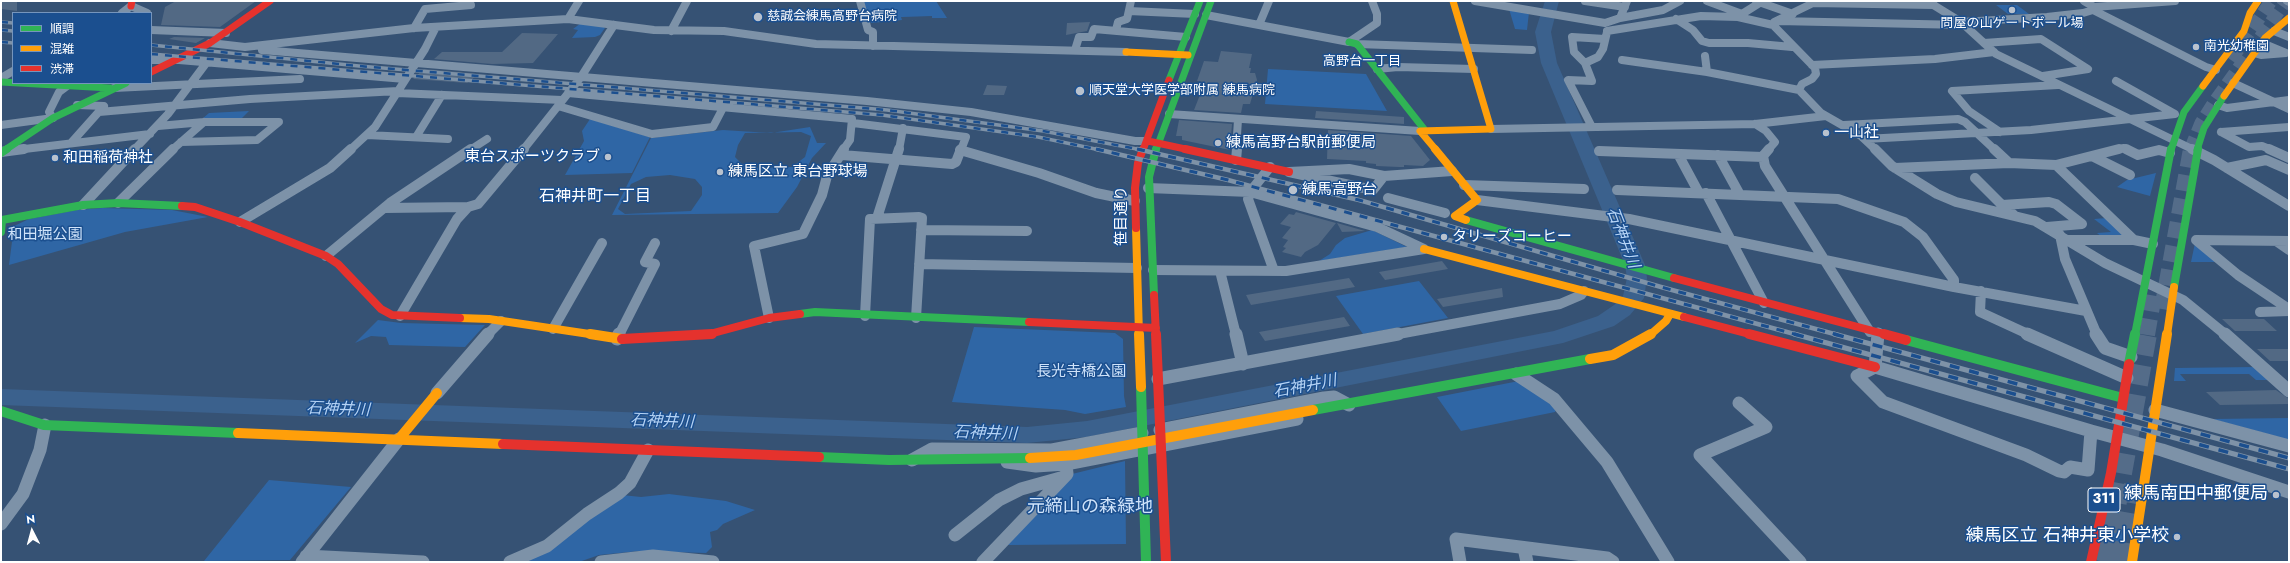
<!DOCTYPE html>
<meta charset="utf-8">
<style>
body{margin:0}
#map{position:relative;width:2290px;height:563px;overflow:hidden;background:#365274;font-family:Jost,"Noto Sans JP",sans-serif}
canvas{display:block}
.frame{position:absolute;inset:0;border:2px solid #fff;pointer-events:none}
.legend{position:absolute;left:12px;top:12px;width:140px;height:72px;box-sizing:border-box;background:#1b4f8f;border:1px solid #7695bc;margin:0;padding:5px 7px;list-style:none;font-size:12px;color:#fff}
.legend li{display:flex;align-items:center;gap:8px;height:20px}
.legend b{width:20px;border:1px solid #7695bc}
.north{position:absolute;left:12px;top:511px;width:40px;height:40px;-webkit-text-stroke:3px #1b4f8f;paint-order:stroke;rotate:354deg;font-size:11px;font-weight:700;line-height:16px;text-align:center;color:#fff}
.north::after{content:'';display:block;margin:auto;width:14px;height:18px;background:#fff;clip-path:polygon(50% 0,100% 100%,50% 72%,0 100%)}
</style>
<div id="map">
<canvas width="2290" height="563"></canvas>
<div class="frame"></div>
<ul class="legend">
<li><b style="height:5px;background:#30b455"></b>順調</li>
<li><b style="height:5px;background:#ff9f0a"></b>混雑</li>
<li><b style="height:5px;background:#e5322d"></b>渋滞</li>
</ul>
<div class="north">N</div>
</div>
<script>
const ctx = document.querySelector('canvas').getContext('2d');
ctx.lineJoin = 'round';
function fillPath(path, color) { ctx.fillStyle = color; ctx.fill(path, 'evenodd'); }
const poly = rows => new Path2D(rows.map(r => 'M' + r).join(''));
function strokePath(path, color, width, dash) { ctx.strokeStyle = color; ctx.lineWidth = width; ctx.lineCap = dash ? 'butt' : 'round'; ctx.setLineDash(dash || []); ctx.stroke(path); }
function write(font, color, halo, rows, align = 'center') {
  ctx.font = font + ' Jost,"Noto Sans JP",sans-serif'; ctx.lineWidth = 3; ctx.setLineDash([]); ctx.textBaseline = 'middle'; ctx.strokeStyle = halo; ctx.fillStyle = color; for (const [text, x, y, turn = 0] of rows) {
    ctx.save(); ctx.translate(x, y); ctx.rotate((+turn || 0) * Math.PI / 180); ctx.textAlign = isNaN(turn) ? turn : align; if (halo) ctx.strokeText(text, 0, 0); ctx.fillText(text, 0, 0); ctx.restore();
  }
}
const green = poly([
 [863,1,936,1,947,18,932,18,932,16,903,17,901,17,902,20,871,23],
 [1996,5,2017,5,2029,14,2008,14],
 [1509,9,1529,12,1527,30,1515,29],
 [581,23,604,27,605,28,600,35,595,37,572,38,578,30,573,29],
 [1268,69,1366,74,1387,111,1265,104],
 [249,111,241,119,201,120,209,113],
 [590,119,650,137,632,173,565,175,584,141,582,131],
 [810,127,817,143,826,143,812,158,797,187,778,213,612,215,651,138,723,130,771,133],
 [801,132,811,136,805,157,792,167,754,168,741,163,735,157,738,145,745,133],
 [670,175,695,179,702,187,702,195,691,211,625,214,618,209,631,184,646,177],
 [2156,173,2150,196,2117,187,2127,180],
 [103,208,172,210,208,217,125,232,9,265,14,226,29,219,77,210],
 [2107,218,2124,235,2103,238,2097,233,2111,232,2094,219],
 [1372,230,1407,247,1319,261,1330,254,1336,245,1345,238],
 [2195,243,2218,262,2191,262],
 [1419,281,1448,318,1363,334,1336,296],
 [378,320,401,323,485,325,465,347,389,345,386,337,371,336,355,343],
 [974,327,1115,333,1123,339,1124,396,1126,407,1085,414,1065,410,952,402],
 [2255,367,2271,380,2256,380,2249,374,2180,374,2186,381,2174,381,2175,368],
 [1519,381,1556,408,1555,412,1461,431,1437,397],
 [2289,418,2289,440,2212,419],
 [1125,461,1126,544,1008,545,1022,527,1072,474],
 [269,480,351,487,290,560,204,561],
 [669,494,726,501,755,510,723,524,717,530,710,532,712,547,706,553,639,551,599,555,579,562,520,562,622,495,641,497],
 [2113,509,2130,516,2121,562,2101,562]
]);
const river = poly([
 [1545,1,1559,1,1551,32,1557,63,1645,265,1647,278,1644,298,1630,315,1614,326,1563,343,1087,437,1027,443,1,405,1,389,1027,427,1087,421,1554,331,1598,316,1614,305,1623,296,1627,278,1625,265,1541,63,1535,32,1545,1]
]);
const building = poly([
 [1,1,17,1,17,11,1,9],
 [176,1,256,1,220,27,161,25,165,7],
 [1090,22,1087,31,1066,35,1067,23],
 [522,33,558,34,533,63,492,64,434,59,442,52,502,52],
 [174,37,205,38,196,43,169,39],
 [1221,51,1252,54,1249,68,1251,68,1250,73,1255,73,1257,80,1250,104,1243,104,1241,113,1194,110,1205,82,1197,81,1204,61,1218,62],
 [424,69,479,74,467,83,413,79],
 [987,85,1007,86,1004,95,983,95],
 [1316,111,1404,117,1404,124,1315,118],
 [1179,120,1232,124,1230,150,1182,140,1182,136,1176,136],
 [1328,130,1411,136,1430,160,1423,166,1404,165,1404,167,1399,167,1376,166,1376,164,1366,163,1366,161,1327,159],
 [1296,212,1336,223,1318,245,1305,252,1301,257,1282,252,1286,248,1283,247,1288,240,1282,238,1291,227,1280,224,1289,214,1294,215],
 [1337,223,1365,231,1342,232],
 [1442,261,1448,269,1385,280,1379,272],
 [1349,278,1355,287,1251,305,1246,295],
 [1502,288,1503,297,1443,307,1437,299],
 [1344,317,1350,326,1265,341,1259,332],
 [2222,319,2264,319,2277,331,2235,331],
 [2257,349,2289,349,2289,361,2270,361],
 [2276,390,2289,399,2289,404,2220,405,2206,392]
]);
const primaryTunnelFar2 = poly([
 [2231,60,2271,1],
 [2190,150,2201,123,2213,104,2286,1]
]);
const primaryTunnelFar1 = poly([
 [2162,309,2191,149],
 [2147,335,2155,289]
]);
const primaryTunnel = poly([
 [2106,562,2147,334],
 [2120,562,2134,485]
]);
const streetFar2 = poly([
 [860,1,868,30,873,32,873,46],
 [1475,1,1605,23,1620,18,1627,1],
 [1585,1,1625,7],
 [1707,1,1742,14,1761,2],
 [1756,1,1793,14],
 [1813,1,1811,4,1774,22,1773,25,1815,68,1816,74,1812,79,1802,84,1799,90,1821,113,1861,136,1876,150],
 [1927,1,1961,22,1996,54,2194,150],
 [2084,1,2094,7],
 [2287,1,2289,2],
 [1812,3,1934,5],
 [2093,10,2206,67,2216,70],
 [1129,11,1195,14],
 [122,13,131,6,147,13],
 [1206,15,1349,42,1377,23,1377,14,1372,1],
 [1620,18,1663,10,1680,1],
 [568,19,579,1],
 [1676,19,1693,30,1702,41,1709,43,1748,43,1792,47],
 [1778,21,1965,25],
 [1961,22,2047,17,2083,13,2093,10,2094,7,2175,1],
 [1259,25,1269,1],
 [414,28,425,9,471,5],
 [151,30,226,33],
 [1116,30,1118,22,1127,19,1131,1],
 [671,31,687,1],
 [1607,31,1701,16,1738,17,1773,25],
 [2274,31,2289,37],
 [210,43,245,47,414,28,568,19,654,30,724,31,816,44,1126,52],
 [1984,43,2041,39,2088,69,2043,76],
 [1357,44,1532,50],
 [262,50,867,101,971,112,1135,141,1145,141],
 [1075,50,1079,37,1091,37,1094,29,1186,37],
 [2254,53,2261,55,2286,53,2262,43],
 [1705,56,1707,72],
 [151,60,179,60,405,79],
 [1622,60,1707,72,1799,90],
 [1585,63,1598,57,1603,49,1607,32],
 [1812,65,1935,59,1994,52],
 [1377,69,1398,67,1474,69],
 [1,78,13,71],
 [2233,83,2289,109],
 [114,88,300,79],
 [397,93,562,100],
 [568,93,852,119,850,140,843,150],
 [2218,105,2227,108,2289,100],
 [558,106,652,134,713,127,724,106],
 [99,112,250,99,398,91],
 [1169,114,1420,131],
 [53,118,49,112,59,92,67,86],
 [853,123,966,137,961,150],
 [1755,124,1766,131,1775,142,1768,150],
 [1,125,53,118],
 [1844,125,1958,119,1965,122,1995,150],
 [158,126,204,122,279,122,257,140,181,142],
 [1592,127,1568,80,1592,81,1585,63,1574,52,1572,37,1605,39],
 [1491,129,1755,124,1826,116],
 [2000,132,1969,111,1952,91,2058,85],
 [2221,132,2249,147,2262,146,2272,150],
 [2221,132,2289,127],
 [367,135,448,139],
 [416,137,442,95],
 [1865,139,2031,130,2175,114,2116,81],
 [71,143,104,106,77,105],
 [16,150,150,134],
 [134,150,168,114,207,62],
 [172,150,204,122],
 [350,150,375,127,425,49,436,27],
 [470,150,487,139],
 [523,150,581,77,614,25],
 [899,150,903,128],
 [1236,150,1238,120],
 [2115,150,2124,148,2128,150],
 [2158,150,2160,150]
]);
const streetFar1 = poly([
 [1769,149,1763,156,1765,166,1870,332],
 [1875,149,1892,166,1937,194,1956,202,2035,221,2105,263,2183,300,2226,335],
 [1994,149,2009,163],
 [2126,149,2138,155,2159,150,2170,153],
 [2192,149,2214,160,2289,206],
 [2269,149,2289,158],
 [960,150,1039,173,1096,193,1135,201],
 [1599,151,1763,157],
 [1,152,24,149],
 [1678,154,1699,193],
 [842,155,952,164,956,162,961,149],
 [1718,155,1740,195],
 [2092,156,2130,175],
 [1236,160,1237,149],
 [2056,165,2134,240],
 [1270,167,1250,192,1248,199,1274,271],
 [1895,168,2009,163,2056,165,2119,149],
 [2227,168,2266,160,2289,170],
 [1349,169,1384,176,1373,190,1289,172,1349,169],
 [1384,176,1452,171],
 [1975,178,2002,205],
 [1464,185,1584,189],
 [1148,188,1250,192,1377,227,1424,249],
 [1617,190,1838,199,1904,222,1923,237,1954,280,1954,287],
 [1706,193,1764,303],
 [1388,198,1445,213],
 [1477,200,1629,219,1954,287,2086,311],
 [118,203,173,149],
 [83,205,135,149],
 [384,208,468,207],
 [2014,215,2002,205,2049,202,2056,204,2082,224,2047,227],
 [877,218,899,149],
 [240,222,330,168,351,149],
 [921,230,1027,231],
 [2060,235,2065,259,2097,335],
 [2069,240,2134,240,2153,244],
 [2196,240,2289,241],
 [2197,241,2238,275,2289,309],
 [2276,241,2289,250],
 [326,256,390,203,471,149],
 [919,264,1137,268],
 [1153,270,1286,271,1424,249],
 [1220,271,1236,335],
 [1981,291,1980,312,2030,335],
 [2260,312,2289,311],
 [400,316,457,219,468,207,478,204,524,149],
 [865,316,870,219,919,217,922,218,916,318],
 [769,318,754,246,803,234,822,195,827,176,844,149],
 [553,329,602,243],
 [487,335,501,321],
 [619,335,655,264,645,262,655,243],
 [1393,335,1560,304,1581,295,1584,291]
]);
const street = poly([
 [1236,334,1243,364],
 [2027,334,2127,378],
 [2096,334,2105,348,2131,357],
 [2225,334,2289,391],
 [617,339,619,334],
 [1875,367,1878,334],
 [1875,367,2091,431,2088,470,2070,467,2064,472,2059,471,2026,455,1883,402,1857,376,1875,367],
 [1516,374,1554,399,1607,462,1668,562],
 [1158,379,1398,334],
 [437,393,488,334],
 [1739,403,1766,427,1700,455,1800,562],
 [2155,410,2289,446],
 [1160,430,1324,398,1334,397,1349,405],
 [2091,431,2162,450,2289,492],
 [912,460,932,449,1052,450,1142,433],
 [1007,462,1036,466,1066,464,1297,419],
 [1,524,23,494,40,450,45,425],
 [955,535,999,500,1021,489,1064,477],
 [1524,548,1527,562],
 [306,556,423,562],
 [302,562,399,439],
 [510,562,547,546,587,514,619,493,630,483,648,450],
 [601,562,653,556,713,562],
 [983,562,1067,474,1066,464],
 [1460,562,1456,539,1607,558,1613,562]
]);
const fastFar2 = poly([
 [1349,42,1357,44,1424,129],
 [1169,80,1200,1],
 [1,82,110,88],
 [5,150,53,118,126,83],
 [1156,150,1211,1],
 [2171,150,2184,112,2203,86],
 [2197,150,2204,128,2224,96]
]);
const fastFar1 = poly([
 [1,153,7,149],
 [1466,220,1674,278],
 [1,232,2,220,83,205,118,203,182,206],
 [2174,287,2198,149],
 [1154,295,1149,177,1156,149],
 [800,314,815,312,1029,322],
 [2135,335,2171,149]
]);
const fast = poly([
 [1906,340,2123,398],
 [2129,364,2135,334],
 [1141,387,1146,562],
 [1313,410,1590,359],
 [1,411,44,425,238,433],
 [819,457,889,460,1030,458]
]);
const slowFar2 = poly([
 [1126,52,1188,55],
 [2203,86,2244,31,2250,13,2258,1],
 [2224,96,2265,38,2289,18],
 [1436,150,1420,131,1491,129,1453,1]
]);
const slowFar1 = poly([
 [1435,149,1477,200,1455,216,1466,220],
 [1136,228,1139,335],
 [1424,249,1684,317],
 [460,318,489,319,596,335],
 [1650,335,1666,321,1670,314],
 [2167,335,2174,287]
]);
const slow = poly([
 [590,334,622,339],
 [1139,334,1141,387],
 [1590,359,1613,355,1651,334],
 [238,433,503,444],
 [399,439,437,393],
 [1030,458,1076,455,1313,410],
 [2132,562,2167,334]
]);
const jamFar2 = poly([
 [131,6,132,1],
 [151,72,210,43,270,1],
 [1148,141,1190,150],
 [1143,150,1169,80]
]);
const jamFar1 = poly([
 [1185,149,1289,172],
 [182,206,195,207,240,222,326,256,338,264,381,309,392,315,460,318],
 [1136,228,1135,188,1138,163,1143,149],
 [1674,278,1888,335],
 [1154,295,1156,335],
 [1684,317,1753,335],
 [1029,322,1156,328],
 [706,335,769,318,800,314]
]);
const jam = poly([
 [1156,334,1166,562],
 [1749,334,1875,367],
 [1884,334,1906,340],
 [622,339,712,334],
 [503,444,819,457],
 [2091,562,2111,473,2129,364]
]);
const railFar2 = poly([
 [1,22,13,23],
 [1,30,13,31],
 [1,42,13,43],
 [151,45,359,66,887,110,1043,131,1142,150],
 [151,54,882,115,1038,137,1100,150]
]);
const railFar1 = poly([
 [1096,149,1228,180,1798,335],
 [1137,149,1359,200,1661,287,1838,335]
]);
const rail = poly([
 [1794,334,2289,469],
 [1834,334,2289,458]
]);
const markers = [
 [2012,10,4,"#b9c2ce"],
 [758,17,5,"#b9c2ce"],
 [2196,47,4,"#b9c2ce"],
 [1080,91,5,"#b9c2ce"],
 [1826,133,4,"#b9c2ce"],
 [1218,143,4,"#b9c2ce"],
 [608,157,4,"#b9c2ce"],
 [55,158,4,"#b9c2ce"],
 [720,172,4,"#b9c2ce"],
 [1293,190,5,"#b9c2ce"],
 [1444,237,4,"#b9c2ce"],
 [2276,495,4,"#b9c2ce"],
 [2177,537,4,"#b9c2ce"]
];
const farPoinames = [
 ["慈誠会練馬高野台病院",767,17],
 ["問屋の山ゲートボール場",2012,24,"center"],
 ["南光幼稚園",2204,47],
 ["順天堂大学医学部附属 練馬病院",1089,91]
];
const farNeighbourhoodnames = [
 ["高野台一丁目",1362,62]
];
const shields = [
 [2104,500,32]
];
const shieldNames = [
 ["311",2104,500]
];
const poiNames = [
 ["一山社",1834,133],
 ["練馬高野台駅前郵便局",1226,143],
 ["東台スポーツクラブ",600,157,"right"],
 ["和田稲荷神社",63,158],
 ["練馬区立 東台野球場",728,172],
 ["練馬高野台",1302,190],
 ["タリーズコーヒー",1452,237]
];
const streetNames = [
 ["笹目通り",1122,216,-90]
];
const parkNames = [
 ["和田堀公園",45,235],
 ["長光寺橋公園",1081,372]
];
const neighbourhoodNames = [
 ["石神井町一丁目",595,197]
];
const waterNames = [
 ["石神井川",1622,238,69],
 ["石神井川",1305,387,-11],
 ["石神井川",338,410,2],
 ["石神井川",662,422,2],
 ["石神井川",985,434,2]
];
const nearPoinames = [
 ["練馬南田中郵便局",2268,495],
 ["練馬区立 石神井東小学校",2169,537]
];
const nearParknames = [
 ["元締山の森緑地",1090,508]
];
fillPath(green, '#2f66a5');
fillPath(river, '#3b618d');
fillPath(building, '#526984');
strokePath(primaryTunnelFar2, '#546c89', 13, [13, 6]);
strokePath(primaryTunnelFar1, '#546c89', 16, [16, 8]);
strokePath(primaryTunnel, '#546c89', 20, [20, 10]);
strokePath(streetFar2, '#7d92a8', 8);
strokePath(streetFar1, '#7d92a8', 10);
strokePath(street, '#7d92a8', 13);
strokePath(fastFar2, '#30b455', 7);
strokePath(fastFar1, '#30b455', 8);
strokePath(fast, '#30b455', 10);
strokePath(slowFar2, '#ff9f0a', 7);
strokePath(slowFar1, '#ff9f0a', 8);
strokePath(slow, '#ff9f0a', 10);
strokePath(jamFar2, '#e5322d', 7);
strokePath(jamFar1, '#e5322d', 8);
strokePath(jam, '#e5322d', 10);
strokePath(railFar2, '#7e92a7', 3.5);
strokePath(railFar1, '#7e92a7', 4.5);
strokePath(rail, '#7e92a7', 5);
strokePath(railFar2, '#1b4f8f', 2.5, [7]);
strokePath(railFar1, '#1b4f8f', 3, [8]);
strokePath(rail, '#1b4f8f', 3.5, [10]);
for (const [x, y, r, color] of markers) { const dot = new Path2D(); dot.arc(x, y, r, 0, 2 * Math.PI); ctx.fillStyle = color; ctx.fill(dot); strokePath(dot, '#1b4f8f', 1.5); }
write('13px', '#fff', '#1b4f8f', farPoinames, 'left');
write('13px', '#fff', '#1b4f8f', farNeighbourhoodnames);
for (const [x, y, w] of shields) { const box = new Path2D(); box.roundRect(x - w / 2, y - 12, w, 24, 3); ctx.fillStyle = '#1b4f8f'; ctx.fill(box); strokePath(box, '#fff', 1); }
write('bold 14px', '#fff', null, shieldNames);
write('15px', '#fff', '#1b4f8f', poiNames, 'left');
write('15px', '#fff', '#1b4f8f', streetNames);
write('15px', '#cfe3fa', '#1b4f8f', parkNames);
write('16px', '#fff', '#1b4f8f', neighbourhoodNames);
write('italic 16px', '#b5d3f5', '#1b4f8f', waterNames);
write('18px', '#fff', '#1b4f8f', nearPoinames, 'right');
write('18px', '#cfe3fa', '#1b4f8f', nearParknames);
</script>
